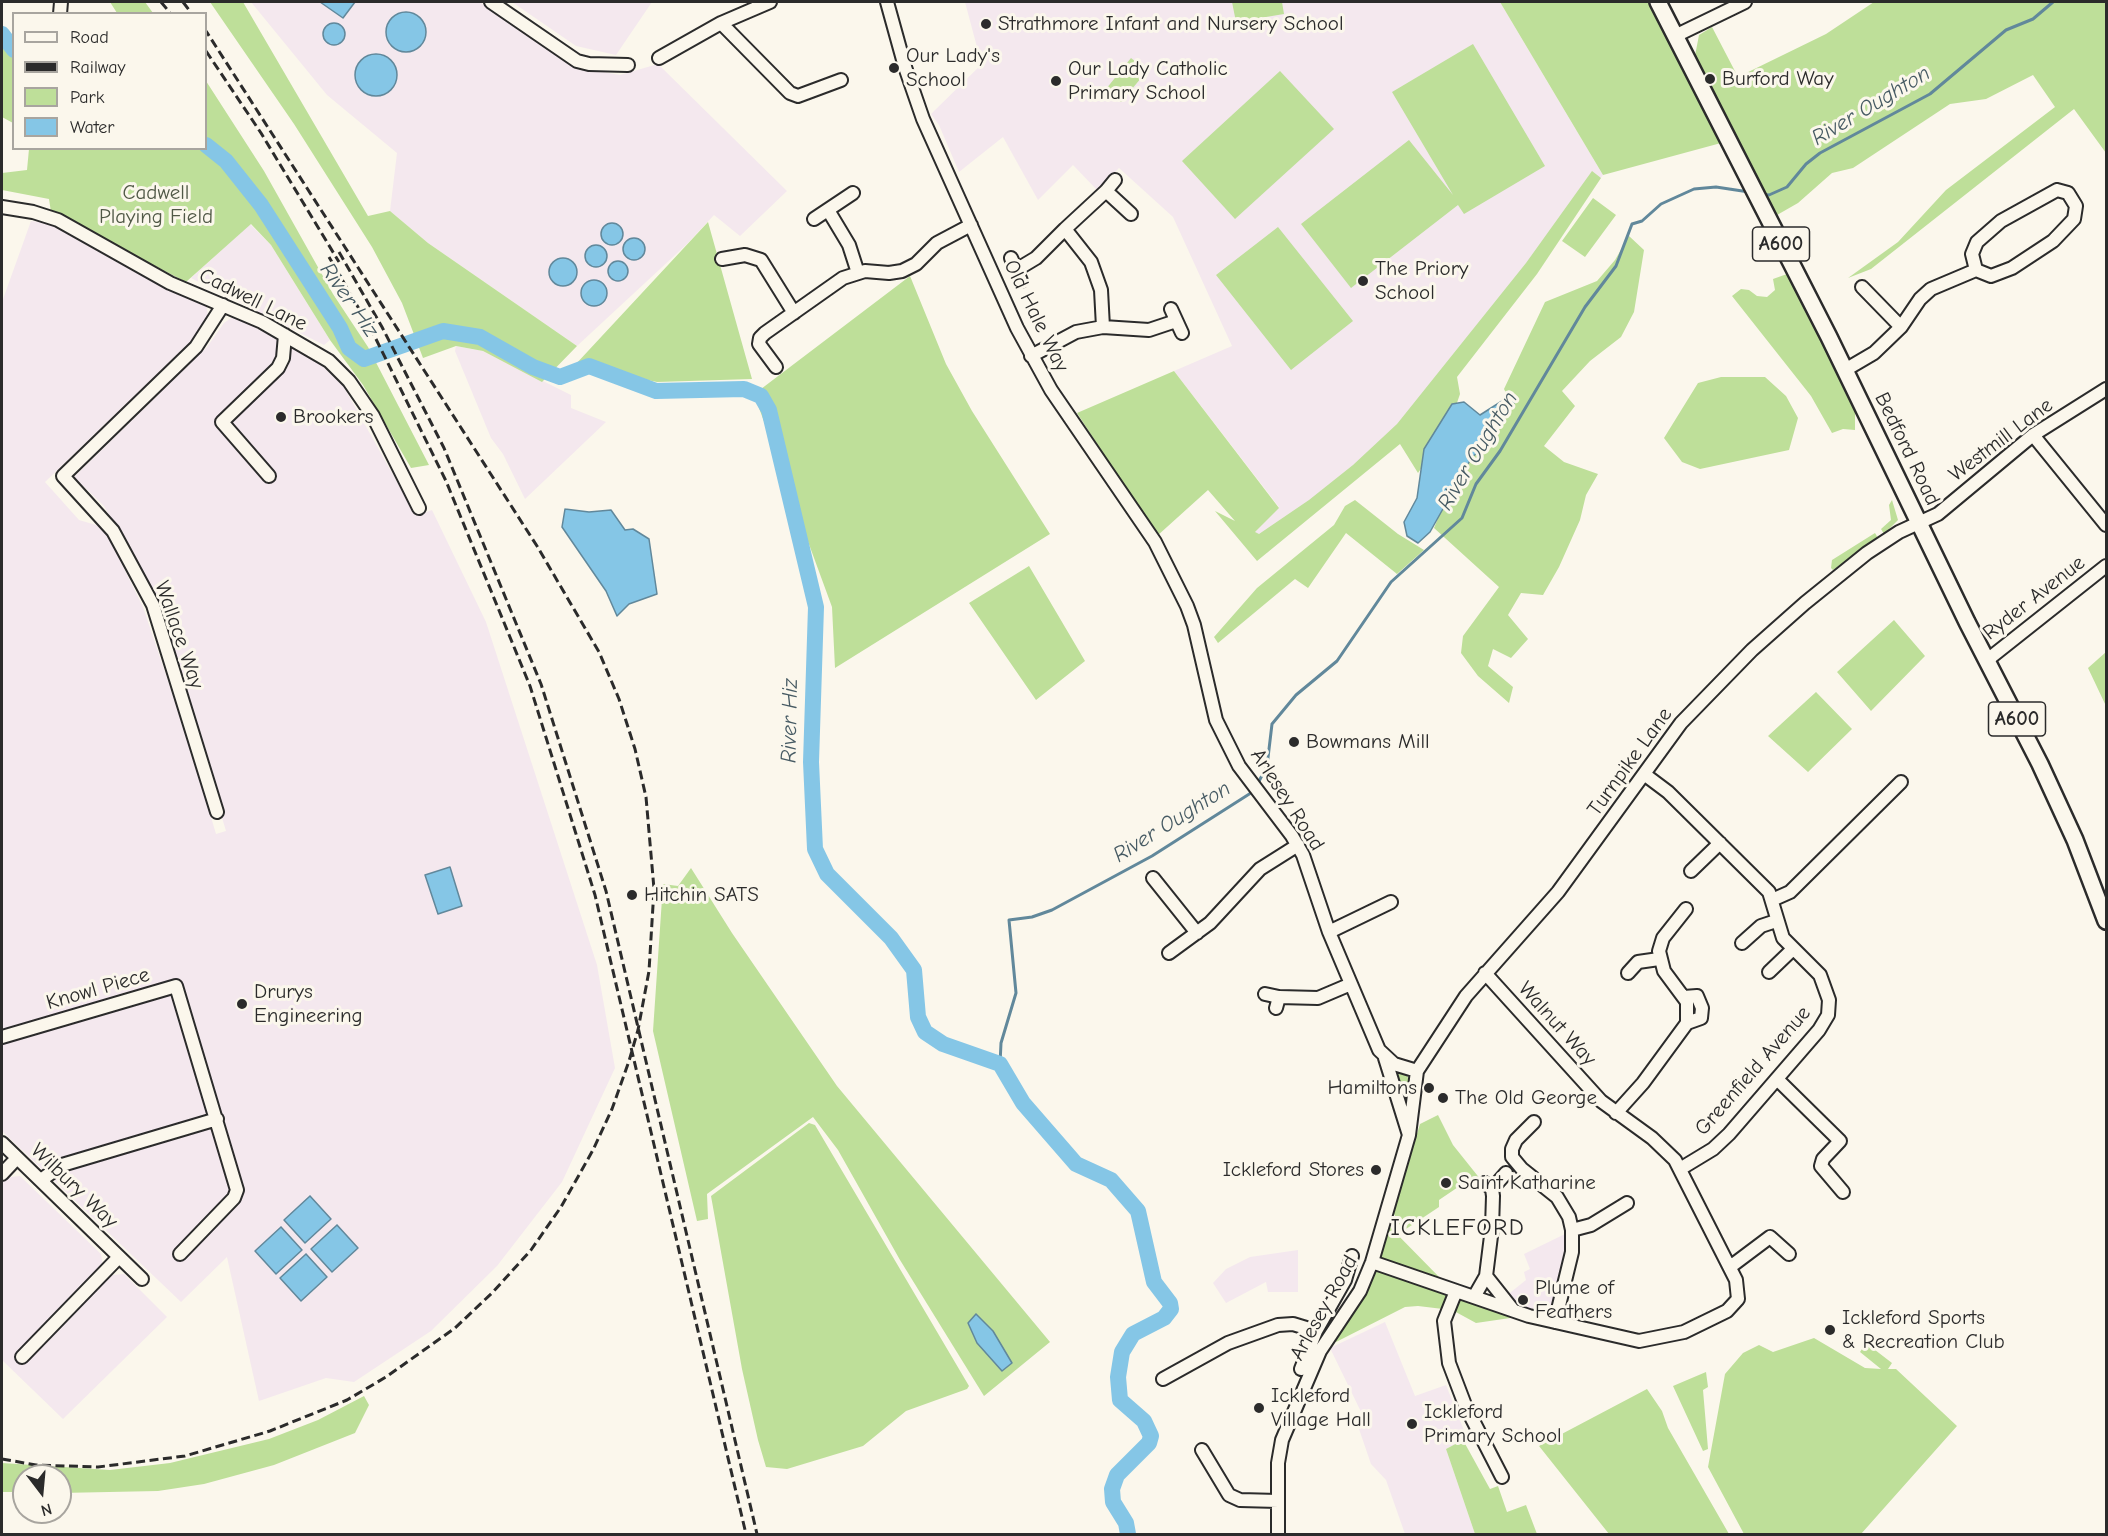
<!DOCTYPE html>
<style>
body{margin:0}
#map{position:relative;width:2108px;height:1536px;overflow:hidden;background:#fbf7ec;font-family:"Comic Neue",sans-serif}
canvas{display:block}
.frame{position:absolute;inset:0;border:3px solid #2b2b2b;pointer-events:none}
.legend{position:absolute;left:12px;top:12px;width:195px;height:138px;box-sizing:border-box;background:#fbf7ec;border:2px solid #a8a59f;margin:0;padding:8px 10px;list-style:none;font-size:18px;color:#2b2b2b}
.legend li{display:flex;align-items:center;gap:12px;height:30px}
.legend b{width:30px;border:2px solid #a8a59f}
.north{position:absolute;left:12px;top:1464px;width:60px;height:60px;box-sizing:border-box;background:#fbf7ec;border:2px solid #a8a59f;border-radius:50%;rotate:164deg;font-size:16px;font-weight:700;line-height:24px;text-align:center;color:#2b2b2b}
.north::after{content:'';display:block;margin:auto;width:21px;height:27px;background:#2b2b2b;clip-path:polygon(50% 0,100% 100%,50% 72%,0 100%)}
</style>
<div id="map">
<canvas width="2108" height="1536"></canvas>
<div class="frame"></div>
<ul class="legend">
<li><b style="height:8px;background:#fbf7ec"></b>Road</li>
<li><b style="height:8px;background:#2b2b2b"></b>Railway</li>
<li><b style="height:16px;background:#bedf99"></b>Park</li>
<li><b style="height:16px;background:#85c6e6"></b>Water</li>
</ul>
<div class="north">N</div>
</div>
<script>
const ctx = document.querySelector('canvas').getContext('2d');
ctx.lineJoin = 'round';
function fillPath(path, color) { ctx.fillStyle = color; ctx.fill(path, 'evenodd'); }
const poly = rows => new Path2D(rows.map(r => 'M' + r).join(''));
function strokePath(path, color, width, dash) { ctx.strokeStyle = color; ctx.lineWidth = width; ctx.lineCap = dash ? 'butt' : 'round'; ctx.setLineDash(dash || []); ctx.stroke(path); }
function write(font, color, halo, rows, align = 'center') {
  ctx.font = font + ' "Comic Neue",sans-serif'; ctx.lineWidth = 6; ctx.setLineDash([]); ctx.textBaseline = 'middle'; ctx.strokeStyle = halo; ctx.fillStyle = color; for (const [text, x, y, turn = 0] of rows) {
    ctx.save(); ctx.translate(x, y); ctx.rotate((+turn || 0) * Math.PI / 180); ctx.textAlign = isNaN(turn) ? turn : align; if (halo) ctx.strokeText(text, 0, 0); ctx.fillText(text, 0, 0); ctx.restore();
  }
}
const built = poly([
 [251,2,480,2,571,66,620,75,658,64,787,191,740,236,714,215,687,244,577,346,428,243,390,211,397,153,327,95],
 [512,2,652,2,616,55,576,46],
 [965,2,1500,2,1603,175,1476,347,1267,553,1250,537,1279,507,1174,371,1232,346,1173,217,1119,168,1097,190,1073,165,1038,200,1003,137,959,172,939,125,931,114,986,60,977,47],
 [31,221,48,223,108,257,206,303,208,316,193,339,45,482,79,520,96,525,106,532,143,607,190,746,216,834,226,831,159,608,104,506,74,477,207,347,224,323,234,316,318,362,344,387,416,516,432,510,486,622,597,965,615,1068,562,1182,497,1266,431,1331,354,1382,326,1378,259,1401,227,1257,181,1302,2,1131,2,302],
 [250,224,271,245,330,340,324,345,191,278],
 [456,346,483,351,571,395,571,408,606,422,525,499,503,454,491,438,455,351],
 [2,1168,11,1177,20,1176,101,1254,103,1266,113,1275,124,1274,167,1317,63,1419,2,1360],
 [1565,1234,1564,1260,1553,1306,1543,1314,1519,1308,1506,1296,1526,1280,1524,1272,1530,1269,1524,1254],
 [1298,1250,1298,1292,1268,1292,1266,1282,1226,1303,1213,1283,1226,1269,1250,1257],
 [1385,1322,1415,1396,1446,1385,1467,1438,1446,1449,1475,1534,1405,1534,1386,1480,1371,1464,1359,1429,1364,1418,1330,1348]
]);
const green = poly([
 [110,2,145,2,153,13,117,13],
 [210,2,243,2,368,216,390,211,428,243,577,346,542,382,483,351,456,346,423,358,402,303,372,247,294,124],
 [1232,2,1282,2,1284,14,1236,22],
 [1500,2,1649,2,1721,143,1603,175],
 [1874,2,2106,2,2106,153,2074,109,1871,269,1848,278,1898,242,1946,190,2055,107,2033,75,1986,99,1950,104,1853,168,1832,173,1798,203,1777,215,1694,61,1699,35,1712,27,1738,77,1826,34],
 [2,25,13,37,13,123,2,117],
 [1473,44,1545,166,1464,214,1458,205,1351,288,1301,224,1409,140,1453,195,1392,92],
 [1131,58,1147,71,1121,102,1106,89],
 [1280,71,1334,129,1235,219,1182,161],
 [206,81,264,171,333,294,368,347,429,465,411,468,363,385,330,340,271,245,251,224,186,282,51,212,49,199,2,190,2,173,27,170,29,149,206,148],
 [1592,171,1601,178,1537,274,1457,377,1460,394,1448,429,1418,473,1400,444,1257,561,1215,511,1235,521,1208,490,1157,536,1077,413,1174,371,1279,508,1255,532,1259,534,1309,500,1353,465,1397,424,1526,263],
 [1593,198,1616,215,1585,257,1562,241],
 [708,222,752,379,657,382,575,365],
 [1278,227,1353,321,1291,370,1216,275],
 [1629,236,1644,250,1634,312,1621,337,1590,361,1562,391,1575,406,1544,446,1564,462,1598,474,1586,495,1580,520,1559,567,1543,595,1521,593,1508,615,1528,639,1511,658,1493,649,1488,666,1513,687,1509,703,1478,676,1461,653,1463,636,1499,587,1434,528,1459,467,1510,401,1504,389,1545,302,1597,281,1615,260],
 [1787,274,1855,410,1855,430,1843,429,1832,433,1811,396,1732,296,1741,289,1749,290,1757,296,1767,297,1775,290,1773,279],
 [910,276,946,364,972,411,1050,534,835,668,832,607,755,397,761,389],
 [1721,377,1765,377,1786,396,1798,418,1789,450,1700,469,1682,462,1664,438,1698,383],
 [1355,500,1398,534,1424,550,1397,574,1346,533,1308,588,1295,579,1218,643,1214,637,1257,588,1334,525,1345,506],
 [1892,500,1898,520,1884,534,1881,529,1891,520,1889,505],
 [1875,533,1878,538,1833,570,1831,568,1832,560],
 [1029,566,1085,661,1036,700,969,603],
 [1894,620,1925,656,1871,711,1837,672],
 [2106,652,2106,706,2088,668],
 [1816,692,1852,729,1808,772,1768,736],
 [691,868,732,933,837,1086,1050,1342,984,1396,900,1260,838,1150,813,1117,707,1194,708,1219,697,1221,653,1031,663,884,678,886],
 [1396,1070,1406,1074,1411,1083,1407,1108,1392,1071],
 [1438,1115,1453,1145,1481,1180,1475,1185,1470,1179,1439,1200,1439,1207,1403,1231,1393,1212,1420,1124],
 [809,1123,815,1125,969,1386,967,1389,906,1411,863,1446,787,1469,766,1467,758,1440,742,1369,711,1196],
 [1389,1226,1443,1281,1450,1292,1443,1309,1418,1306,1405,1307,1336,1342,1335,1339,1362,1298],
 [1458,1295,1524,1316,1476,1323,1454,1311],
 [1814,1338,1865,1368,1881,1369,1860,1352,1866,1343,1892,1363,1888,1369,1896,1369,1957,1426,1861,1534,1744,1534,1708,1467,1725,1374,1743,1353,1759,1345,1773,1352],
 [1706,1372,1708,1387,1703,1390,1708,1449,1703,1451,1673,1386],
 [1647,1389,1662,1411,1668,1428,1729,1534,1609,1534,1539,1446],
 [364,1396,369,1405,355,1433,274,1465,204,1484,158,1491,60,1493,60,1476,24,1476,24,1492,2,1492,2,1463,110,1470,170,1463,269,1439,318,1420],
 [1463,1440,1490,1489,1498,1486,1507,1512,1526,1505,1537,1534,1475,1534,1446,1449]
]);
const water = poly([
 [320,2,355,2,343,18,320,2],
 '386 32a20 20 0 1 1 40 0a20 20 0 1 1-40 0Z',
 '323 34a11 11 0 1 1 22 0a11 11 0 1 1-22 0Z',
 '355 75a21 21 0 1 1 42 0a21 21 0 1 1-42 0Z',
 '601 234a11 11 0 1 1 22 0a11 11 0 1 1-22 0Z',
 '623 249a11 11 0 1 1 22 0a11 11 0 1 1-22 0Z',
 '585 256a11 11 0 1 1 22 0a11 11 0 1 1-22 0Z',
 '549 272a14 14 0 1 1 28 0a14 14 0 1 1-28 0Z',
 '608 271a10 10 0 1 1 20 0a10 10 0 1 1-20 0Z',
 '581 293a13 13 0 1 1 26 0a13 13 0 1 1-26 0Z',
 [1513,394,1514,403,1501,418,1489,444,1472,457,1430,532,1418,543,1407,536,1404,522,1417,498,1424,449,1452,404,1464,402,1480,415,1513,394],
 [565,509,589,512,611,510,625,530,633,529,649,539,657,594,629,604,617,616,606,591,562,527,565,509],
 [450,867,462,906,438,914,425,875,450,867],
 [310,1196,331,1219,305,1243,284,1220,310,1196],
 [337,1225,358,1248,332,1272,311,1249,337,1225],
 [281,1227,302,1250,276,1274,255,1251,281,1227],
 [306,1254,327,1277,301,1301,280,1278,306,1254],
 [976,1314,993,1331,1012,1363,1002,1371,977,1343,968,1323,976,1314]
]);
const stream = poly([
 [1761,194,1769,195,1787,187,1806,164,1820,153,1930,94,2006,30,2033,19,2053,2],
 [1257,785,1267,766,1272,724,1296,695,1337,661,1391,582,1462,518,1476,484,1500,451,1585,307,1616,266,1632,224,1642,221,1661,204,1694,189,1716,187,1749,192],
 [1000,1064,1001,1043,1016,993,1009,920,1032,917,1052,910,1152,856,1254,791]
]);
const river = poly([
 [2,34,14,50],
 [206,145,226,161,261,205,340,328,349,348,364,359,443,331,480,337,533,367,560,377,589,366,656,391,744,389,761,396,769,410,816,607,811,762,815,849,827,874,891,938,914,970,918,1017,925,1032,943,1044,1000,1064,1023,1103,1076,1164,1111,1180,1138,1211,1154,1282,1170,1303,1171,1309,1164,1318,1133,1334,1122,1352,1118,1377,1120,1400,1144,1421,1151,1436,1149,1443,1117,1475,1112,1489,1113,1502,1126,1523,1128,1534]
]);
const minor = poly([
 [491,2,577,61,589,64,628,65],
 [887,2,905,67,923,119,1017,328,1051,390,1155,542,1187,606,1194,625,1216,720,1239,766,1292,836,1303,855,1329,932,1379,1050,1394,1064,1417,1071],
 [60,14,61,2],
 [721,23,790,93,798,96,841,80],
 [1675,36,1745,2],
 [659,58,721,23,770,2],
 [2057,190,2068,193,2076,206,2074,219,2053,241,2012,268,1991,276,1976,270,1972,254,1977,242,2001,221,2057,190],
 [1106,191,1131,214],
 [2,207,33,212,58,220,170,283,262,322,329,361,349,381,373,416,419,508],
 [828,210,849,245,858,273],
 [814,219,853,193],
 [1065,229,1106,191,1115,180],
 [1011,258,1021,281],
 [722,259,745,255,761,260,794,313],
 [1016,270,1036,258,1065,229,1091,262,1101,290,1103,327,1076,332,1031,356],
 [1862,287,1901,327],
 [1171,309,1182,333],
 [1103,327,1149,330,1176,321],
 [776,367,759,344,760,338,765,333,843,278,865,271,889,273,902,271,916,264,937,243,971,225],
 [1845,370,1874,353,1901,327,1920,299,1931,289,1976,270],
 [2033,435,2106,525],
 [269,476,222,422,278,368,283,358,285,335],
 [1986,661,2106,566],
 [1644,774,1668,792,1769,892,1783,938,1820,975,1829,1000,1828,1015,1819,1030,1729,1134,1713,1149,1680,1169],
 [217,812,153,605,113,531,63,476,196,347,223,305],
 [1691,871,1720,843],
 [1153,878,1197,933],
 [1772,900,1790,892,1901,782],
 [1329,932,1391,902],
 [1742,943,1761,926,1776,921],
 [1169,953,1210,923,1260,869,1298,845],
 [1769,972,1793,949],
 [1628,973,1638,962,1659,959],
 [1265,994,1279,997,1276,1008],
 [1279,997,1318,998,1351,984],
 [1684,997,1697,996,1702,1008,1701,1018,1687,1023],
 [2,1037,176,986,237,1190,234,1198,180,1254],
 [1385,1058,1409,1135],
 [1777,1079,1840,1141,1823,1159,1821,1166,1843,1192],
 [1616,1113,1643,1083,1687,1023,1687,1002,1664,971,1659,951,1663,938,1686,909],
 [1534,1122,1516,1140,1512,1149,1512,1157,1522,1169,1557,1197,1569,1217,1572,1230,1572,1252,1555,1322],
 [2,1143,142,1279],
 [2,1174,17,1158],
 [41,1180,62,1165,217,1119],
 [1492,1189,1506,1173],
 [1572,1230,1591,1225,1627,1203],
 [1372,1262,1529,1316,1639,1341,1684,1332,1727,1311,1738,1299,1736,1280,1675,1160,1652,1138,1601,1101,1485,973],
 [1730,1267,1770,1237,1789,1254],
 [1486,1276,1513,1310],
 [1456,1291,1444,1321,1449,1363,1465,1405,1502,1477],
 [1474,1297,1486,1276,1492,1228,1493,1196,1492,1189,1485,1183],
 [22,1357,119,1257],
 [1301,1369,1316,1331,1345,1280,1352,1256],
 [1163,1379,1228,1343,1278,1325,1293,1324,1316,1331],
 [1202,1450,1229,1495,1240,1500,1278,1501],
 [1278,1534,1278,1463,1282,1440,1320,1351,1360,1291,1372,1262,1409,1135,1417,1071,1466,996,1558,892,1681,723,1752,650,1805,603,1867,553,1899,532,1938,514,2033,435,2106,389]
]);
const major = poly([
 [1658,2,1829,337,1967,622,2040,764,2075,840,2106,921]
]);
const rail = poly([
 [161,2,171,14],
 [183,2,192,14],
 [206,51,261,133,339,262],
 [339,252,382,327,444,448,541,684,606,891,757,1534],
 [329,257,373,333,446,481,530,686,595,895,746,1534],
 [2,1459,36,1465,98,1467,185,1456,270,1431,347,1400,386,1377,455,1328,493,1292,531,1250,561,1207,593,1150,612,1109,629,1061,638,1030,649,971,654,889,646,797,635,749,619,699,599,652,537,546,206,31]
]);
const markers = [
 [986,24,6,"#2b2b2b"],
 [894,68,6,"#2b2b2b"],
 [1710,79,6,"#2b2b2b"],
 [1056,81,6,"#2b2b2b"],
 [1363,281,6,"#2b2b2b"],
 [281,417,6,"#2b2b2b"],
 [1294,742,6,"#2b2b2b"],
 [632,895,6,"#2b2b2b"],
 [242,1004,6,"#2b2b2b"],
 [1429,1088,6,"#2b2b2b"],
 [1443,1098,6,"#2b2b2b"],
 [1376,1170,6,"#2b2b2b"],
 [1446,1183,6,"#2b2b2b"],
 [1523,1300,6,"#2b2b2b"],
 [1830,1330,6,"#2b2b2b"],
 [1259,1408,6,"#2b2b2b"],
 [1412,1424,6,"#2b2b2b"]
];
const shields = [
 [1781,244,57],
 [2017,719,57]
];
const shieldNames = [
 ["A600",1781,244],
 ["A600",2017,719]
];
const poiNames = [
 ["Strathmore Infant and Nursery School",998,24],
 ["Our Lady's",906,56],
 ["School",906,80],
 ["Our Lady Catholic",1068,69],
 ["Primary School",1068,93],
 ["Burford Way",1722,79],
 ["The Priory",1375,269],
 ["School",1375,293],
 ["Brookers",293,417],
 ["Bowmans Mill",1306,742],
 ["Hitchin SATS",644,895],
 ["Drurys",254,992],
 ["Engineering",254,1016],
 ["Hamiltons",1417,1088,"right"],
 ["The Old George",1455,1098],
 ["Ickleford Stores",1364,1170,"right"],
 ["Saint Katharine",1458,1183],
 ["Plume of",1535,1288],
 ["Feathers",1535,1312],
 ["Ickleford Sports",1842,1318],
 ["& Recreation Club",1842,1342],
 ["Ickleford",1271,1396],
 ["Village Hall",1271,1420],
 ["Ickleford",1424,1412],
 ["Primary School",1424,1436]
];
const parkNames = [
 ["Cadwell",156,193],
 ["Playing Field",156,217]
];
const streetNames = [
 ["Cadwell Lane",253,300,26],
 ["Old Hale Way",1036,316,64],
 ["Westmill Lane",2001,440,-37],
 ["Bedford Road",1907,449,64],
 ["Ryder Avenue",2034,598,-38],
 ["Wallace Way",179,635,71],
 ["Turnpike Lane",1630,762,-54],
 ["Arlesey Road",1287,800,57],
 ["Knowl Piece",98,989,-16],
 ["Walnut Way",1557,1024,48],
 ["Greenfield Avenue",1753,1071,-49],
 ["Wilbury Way",74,1186,44],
 ["Arlesey Road",1324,1308,-61]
];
const waterNames = [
 ["River Oughton",1871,106,-31],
 ["River Hiz",349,300,55],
 ["River Oughton",1478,451,-59],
 ["River Hiz",790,721,-89],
 ["River Oughton",1172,822,-32]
];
const quarterNames = [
 ["ICKLEFORD",1458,1228]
];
fillPath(built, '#f4e8ee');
fillPath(green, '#bedf99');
fillPath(water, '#85c6e6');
strokePath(water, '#61889b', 1.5);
strokePath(stream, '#61889b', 3);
strokePath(river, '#85c6e6', 16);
strokePath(minor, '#2b2b2b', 16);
strokePath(major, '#2b2b2b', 20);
strokePath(minor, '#fbf7ec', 12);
strokePath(major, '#fbf7ec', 15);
strokePath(rail, '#2b2b2b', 3, [9, 4.5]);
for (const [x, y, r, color] of markers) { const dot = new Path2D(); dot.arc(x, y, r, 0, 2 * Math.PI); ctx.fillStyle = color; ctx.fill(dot); strokePath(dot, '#fbf7ec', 2); }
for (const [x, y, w] of shields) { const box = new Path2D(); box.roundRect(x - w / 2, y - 17, w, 34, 4.5); ctx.fillStyle = '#fbf7ec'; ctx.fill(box); strokePath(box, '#2b2b2b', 1.5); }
write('bold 20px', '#2b2b2b', null, shieldNames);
write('21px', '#2b2b2b', '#fbf7ec', poiNames, 'left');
write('21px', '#505846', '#fbf7ec', parkNames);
write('21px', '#2b2b2b', '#fbf7ec', streetNames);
write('italic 22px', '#465a63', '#fbf7ec', waterNames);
ctx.letterSpacing = '1.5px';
write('24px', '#2b2b2b', '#fbf7ec', quarterNames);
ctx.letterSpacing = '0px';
</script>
